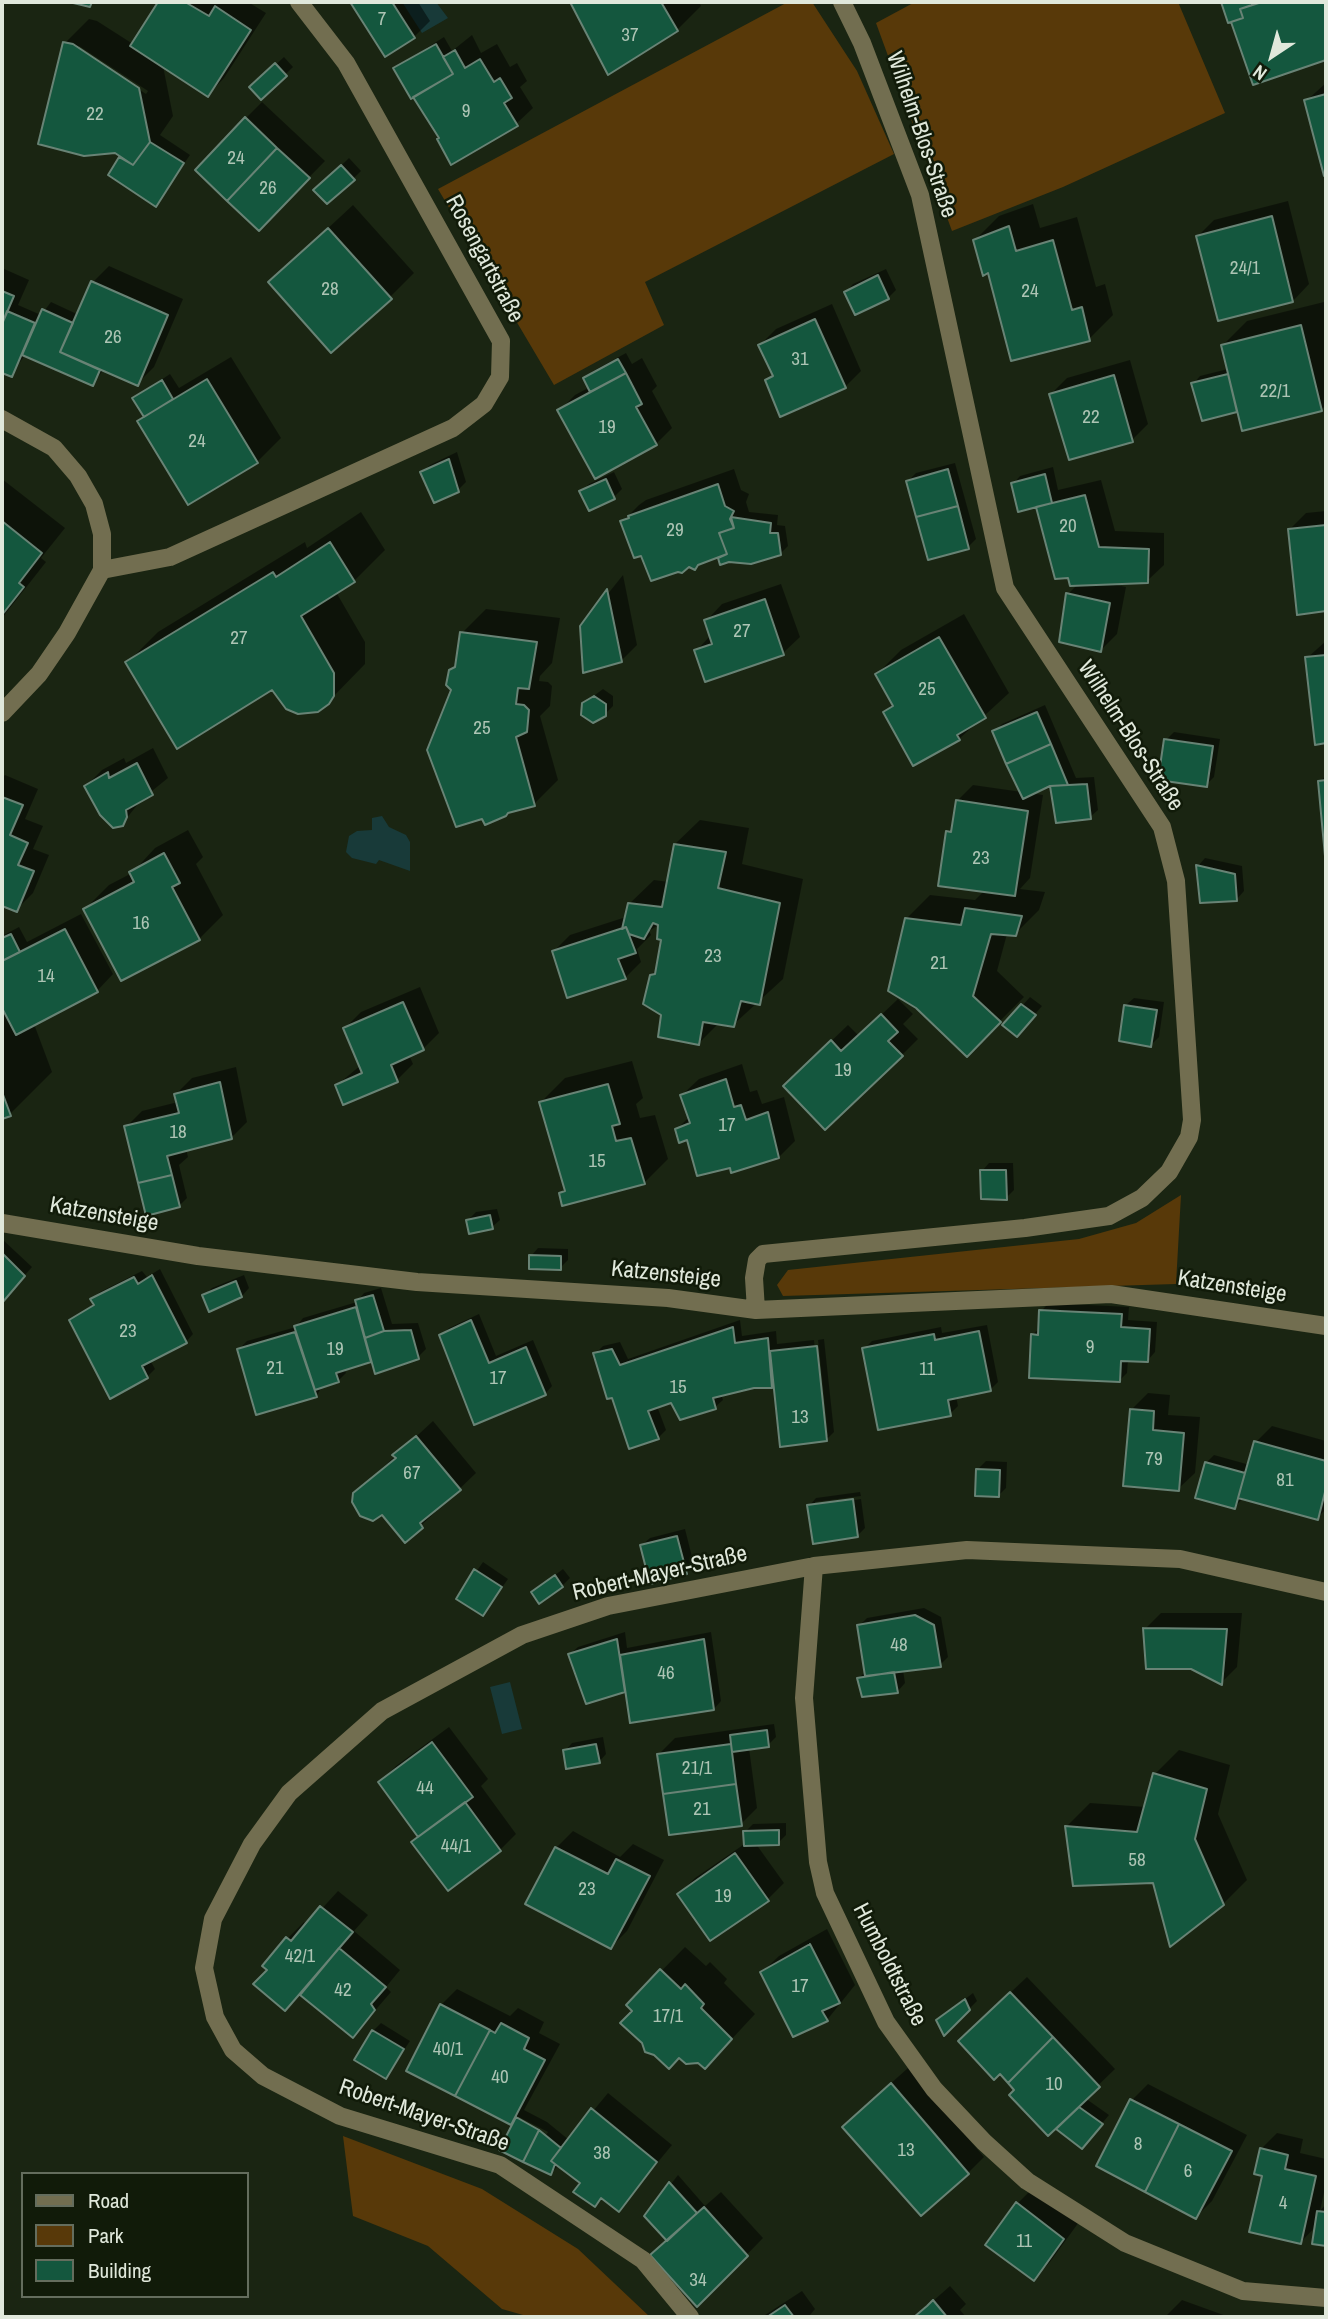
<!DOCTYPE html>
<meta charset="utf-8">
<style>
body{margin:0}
#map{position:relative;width:1328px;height:2319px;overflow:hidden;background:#1a2512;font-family:"Archivo Narrow",sans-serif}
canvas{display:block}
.frame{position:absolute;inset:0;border:4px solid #e0e8db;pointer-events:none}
.legend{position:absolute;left:21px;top:2172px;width:228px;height:126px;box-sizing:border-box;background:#111b09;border:2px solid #646d5d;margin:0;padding:9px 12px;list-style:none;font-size:21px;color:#e0e8db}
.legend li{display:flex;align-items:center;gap:14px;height:35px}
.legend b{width:35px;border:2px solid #646d5d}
.north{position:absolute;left:1237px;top:21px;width:70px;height:70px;-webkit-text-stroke:5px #111b09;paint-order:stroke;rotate:216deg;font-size:19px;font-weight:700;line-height:28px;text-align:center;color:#e0e8db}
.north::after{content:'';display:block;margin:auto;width:24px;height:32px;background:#e0e8db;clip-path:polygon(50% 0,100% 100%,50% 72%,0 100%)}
</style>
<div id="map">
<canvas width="1328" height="2319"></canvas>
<div class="frame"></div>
<ul class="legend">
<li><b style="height:9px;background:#726e50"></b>Road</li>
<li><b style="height:19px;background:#583909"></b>Park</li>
<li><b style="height:19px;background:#14573e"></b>Building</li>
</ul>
<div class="north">N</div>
</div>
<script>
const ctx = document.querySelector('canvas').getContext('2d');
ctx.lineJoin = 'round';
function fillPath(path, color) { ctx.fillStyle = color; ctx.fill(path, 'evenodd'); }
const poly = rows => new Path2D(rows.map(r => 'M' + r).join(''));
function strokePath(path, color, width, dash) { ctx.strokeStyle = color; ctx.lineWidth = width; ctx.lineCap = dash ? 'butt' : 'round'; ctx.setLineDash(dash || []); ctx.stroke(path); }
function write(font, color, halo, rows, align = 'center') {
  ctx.font = font + ' "Archivo Narrow",sans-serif'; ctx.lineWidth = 5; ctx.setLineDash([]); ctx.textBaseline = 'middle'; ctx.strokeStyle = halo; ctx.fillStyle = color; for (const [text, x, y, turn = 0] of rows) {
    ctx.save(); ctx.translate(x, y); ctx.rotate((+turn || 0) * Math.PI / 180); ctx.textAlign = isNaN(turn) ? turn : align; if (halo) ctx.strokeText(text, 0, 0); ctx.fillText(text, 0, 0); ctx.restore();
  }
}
const green = poly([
 [788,2,812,2,857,71,894,154,645,282,664,325,554,385,438,189],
 [915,2,1178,2,1225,113,1063,187,952,231,876,23],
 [1181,1195,1176,1284,783,1296,777,1285,788,1270,1079,1239,1136,1223],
 [343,2136,482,2189,578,2249,650,2317,530,2317,502,2309,428,2246,353,2216]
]);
const water = poly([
 [402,2,436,2,448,18,422,33],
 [382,816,389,827,406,835,410,842,410,871,379,860,376,864,352,858,346,852,349,836,357,831,372,830,372,818],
 [510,1682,522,1729,502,1734,490,1687]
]);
const shadow = poly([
 [160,2,248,2,266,13,224,78,208,95,163,66,173,116,160,135,190,155,156,204,120,158,65,43,89,19,97,21,133,44],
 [79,46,148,91,146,94,79,50],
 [352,2,418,2,430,21,414,37,386,55],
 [572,2,699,2,701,6,677,30,608,72],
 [1222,2,1326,2,1326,58,1254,83,1233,23,1238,18,1229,21],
 [472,35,481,53,497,44,510,67,517,63,527,81,520,87,533,108,516,124,441,137,395,68,444,37,452,51],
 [284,57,293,67,261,98,252,87],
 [1326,83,1326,174,1325,174,1306,101],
 [262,102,325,161,275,212,246,118],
 [349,158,361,171,353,179,316,190],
 [1288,201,1309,284,1293,301,1197,237,1214,220],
 [1033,204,1040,228,1077,217,1096,287,1105,284,1113,315,1089,339,989,271,975,240,999,216],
 [353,205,414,273,390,297,270,282],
 [109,266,183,299,154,367,137,384,104,369,93,384,25,355,11,375,2,371,2,268,29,280,18,305,41,315,51,302,79,315,93,282],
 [886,269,896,290,888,298,846,292,853,284],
 [1324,302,1326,405,1321,410,1239,410,1203,419,1193,384,1200,376,1228,369,1223,345,1247,321],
 [832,304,861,371,845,387,767,380,774,373,760,345,776,329],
 [626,353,632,364,642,358,657,386,652,391,672,428,656,444,559,411,575,395,590,387,585,378,593,371],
 [231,357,281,438,257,462,145,416,134,398,170,374,179,388],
 [1130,360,1148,424,1132,440,1051,394,1067,378],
 [457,452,466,482,458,490,422,473,430,465],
 [955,463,976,539,968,547,908,481,916,473],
 [1053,467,1058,490,1101,480,1115,531,1164,533,1164,565,1147,581,1112,584,1126,587,1117,634,1101,650,1068,594,1078,584,1038,505,1013,484,1020,476],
 [734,469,741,490,749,494,746,502,749,512,778,515,777,525,785,526,788,546,780,554,720,558,725,553,702,562,695,568,642,554,622,522,639,505,646,500],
 [614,472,622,489,614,497,590,509,582,492,589,484],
 [2,479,65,528,41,558,46,562,2,618],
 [1326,511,1326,610,1299,613,1290,529,1306,513],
 [361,512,385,550,354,581,336,592,365,642,365,664,328,702,273,687,127,663,158,632,305,542,307,548],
 [623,575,637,645,621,661,582,626],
 [781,584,800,637,783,653,696,651,711,635,706,621,722,604],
 [486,609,560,618,552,663,540,676,539,681,548,682,552,686,550,706,540,716,558,780,534,804,453,689,451,670,457,664,462,633],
 [964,614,1009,693,959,739,885,712,893,703,877,674,901,650],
 [1326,641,1326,742,1317,743,1307,658],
 [603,689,613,696,613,706,605,714,583,704],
 [1045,705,1076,778,1094,777,1098,810,1090,817,1057,821,1051,784,1030,793,1043,795,1030,878,1020,889,1045,892,1039,910,1015,934,1007,934,997,971,1024,997,967,1054,906,919,930,895,975,900,985,890,948,832,954,827,957,801,973,785,1022,792,994,732,1002,724],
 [1174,732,1220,739,1214,777,1206,785,1166,740],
 [153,748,168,778,142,799,122,824,86,786,102,770,124,758,126,763],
 [5,775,38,789,25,819,43,826,33,849,49,855,33,893,16,910,2,904,2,778],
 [1326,775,1326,855,1320,782],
 [700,820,749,828,742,864,803,879,783,979,733,1025,719,1023,699,1043,663,1014,651,975,657,970,663,939,660,924,649,931,651,935,637,949,641,962,625,978,554,951,570,935,626,917,629,904,654,880,669,882,675,844],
 [188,830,203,857,196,864,223,915,199,939,85,909,109,885,132,873,155,848],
 [1205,858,1242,866,1244,891,1237,899,1198,866],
 [81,914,113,974,97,991,34,1024,52,1072,10,1114,2,1117,2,936,19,927,27,942],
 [420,987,439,1033,423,1049,409,1055,413,1064,397,1080,337,1085,361,1065,345,1028,361,1012],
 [1030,997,1042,1006,1024,1027,1005,1025],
 [1134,998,1164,1002,1159,1037,1151,1045,1126,1005],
 [898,999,913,1014,903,1024,918,1039,902,1055,801,1070,848,1025,859,1036],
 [632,1061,643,1098,636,1104,640,1118,655,1115,668,1159,644,1183,561,1193,566,1189,541,1102,565,1078],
 [742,1064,750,1092,757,1090,762,1104,784,1097,795,1141,779,1157,731,1166,677,1129,690,1116,682,1095,699,1079],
 [236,1067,247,1122,231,1138,186,1149,188,1157,179,1165,187,1198,179,1206,126,1127,142,1111,178,1102,176,1094,192,1078],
 [989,1163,1013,1163,1014,1190,1006,1198,982,1171],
 [497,1209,500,1220,492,1227,468,1220,476,1212],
 [2,1239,32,1267,2,1301],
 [538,1248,568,1249,568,1260,560,1268,531,1256],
 [160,1269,193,1334,186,1342,150,1360,155,1369,147,1377,71,1320,95,1303,92,1299,100,1292,142,1271,147,1277],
 [244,1275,249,1288,242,1296,204,1296,212,1288],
 [381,1288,392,1324,418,1323,426,1349,418,1357,372,1359,344,1369,346,1373,338,1381,323,1385,317,1395,257,1413,239,1349,247,1341,296,1327,303,1318,357,1302,364,1293],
 [1049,1303,1129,1307,1128,1320,1157,1322,1155,1352,1148,1360,1128,1360,1127,1373,1119,1381,1032,1335,1040,1328,1041,1311],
 [479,1314,496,1356,533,1340,552,1386,545,1394,475,1423,441,1335,449,1328],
 [740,1320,742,1336,776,1331,777,1344,814,1340,824,1436,828,1436,818,1340,824,1339,834,1432,826,1440,774,1386,753,1386,721,1394,723,1400,715,1407,672,1401,657,1406,666,1430,658,1438,613,1396,595,1354,603,1346,620,1342,628,1359],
 [987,1325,998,1382,990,1390,956,1396,958,1406,950,1414,864,1349,872,1341,941,1327,942,1333],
 [1148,1393,1170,1395,1168,1415,1200,1417,1195,1473,1178,1489,1131,1410],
 [433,1421,476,1473,405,1541,382,1513,368,1519,354,1502,354,1494],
 [1272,1426,1326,1441,1326,1509,1317,1518,1243,1498,1235,1507,1206,1463,1214,1455,1250,1465,1256,1442],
 [986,1461,1007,1462,1006,1488,998,1496,978,1469],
 [860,1492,861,1496,815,1502,815,1506,861,1499,865,1528,858,1535,809,1506,816,1498],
 [685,1529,694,1565,686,1572,642,1545,650,1538],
 [483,1562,508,1579,483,1614,458,1598],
 [563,1569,570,1578,562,1586,533,1592],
 [924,1608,941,1617,948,1657,940,1665,903,1670,905,1683,898,1691,863,1695,859,1678,866,1671,859,1626,867,1618],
 [1161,1613,1242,1613,1237,1667,1221,1683,1145,1629],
 [625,1632,627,1648,711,1632,721,1701,714,1709,627,1690,587,1702,570,1654,578,1647],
 [774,1724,776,1737,768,1745,749,1748,757,1808,741,1824,659,1754,675,1738],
 [449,1727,488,1779,481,1786,516,1834,500,1850,420,1836,380,1782,396,1766],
 [603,1737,606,1754,599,1762,565,1751,572,1743],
 [1179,1750,1230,1765,1218,1814,1247,1880,1223,1904,1154,1881,1066,1827,1090,1803,1146,1807,1155,1774],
 [786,1823,786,1835,778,1843,756,1844,784,1883,768,1899,679,1894,695,1878,746,1843,745,1832,753,1824],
 [573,1831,620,1857,633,1844,664,1860,627,1931,611,1947,527,1903,556,1848],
 [338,1891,368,1915,354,1931,400,1970,386,1987,391,1992,353,2036,264,1965,288,1938,304,1922,307,1925],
 [827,1929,855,1985,827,2020,762,1972,779,1956],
 [685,1947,706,1966,710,1962,727,1979,724,1983,755,2014,729,2042,634,2011,628,2005],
 [1027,1977,1115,2069,1085,2098,1109,2115,1089,2139,1064,2118,1017,2090,1000,2072,976,2025],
 [457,1989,510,2016,518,2008,544,2022,539,2033,560,2044,524,2110,547,2122,569,2140,608,2093,672,2145,619,2209,602,2197,594,2205,576,2192,583,2183,559,2165,551,2173,501,2149,516,2118,511,2123,408,2070,441,2005],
 [517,2116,548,2132,546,2135,517,2120],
 [973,1993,977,2001,945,2033,938,2020],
 [381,2023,410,2041,386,2077,373,2031],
 [908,2068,984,2157,968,2173,860,2111],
 [1148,2084,1247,2135,1212,2201,1196,2217,1132,2100],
 [1277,2133,1303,2139,1300,2153,1326,2159,1326,2183,1320,2211,1326,2204,1326,2244,1314,2242,1317,2225,1301,2242,1264,2175,1261,2149],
 [678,2175,705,2206,721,2192,763,2238,698,2305,668,2240,646,2216],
 [1034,2187,1079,2222,1050,2262,1034,2279,988,2245,1018,2203],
 [950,2286,966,2304,960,2310,966,2317,915,2317],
 [802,2291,815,2309,810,2315,812,2317,762,2317],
 [1182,2300,1229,2317,1165,2317]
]);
const building = poly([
 [69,2,92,2,90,7,69,2],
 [158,2,185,2,209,16,215,6,251,30,208,97,130,46,158,2],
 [350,2,392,2,415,38,385,57,350,2],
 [570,2,661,2,678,31,608,75,570,2],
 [1221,2,1251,2,1252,5,1240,9,1243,18,1228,23,1221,2],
 [1262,2,1326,2,1326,60,1253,85,1231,22,1243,18,1240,9,1262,2],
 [63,42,73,44,139,88,150,142,133,165,115,153,84,156,38,144,63,42],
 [436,44,453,74,411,99,393,68,436,44],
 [455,50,465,68,480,59,494,82,500,78,512,98,504,103,518,126,451,165,437,139,439,138,413,97,453,74,443,57,455,50],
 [275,63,287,76,261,100,249,87,275,63],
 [1326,94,1326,176,1324,176,1304,100,1326,94],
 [245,117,277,148,227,201,195,170,245,117],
 [150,142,184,163,156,207,108,175,119,157,133,165,150,142],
 [277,148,310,178,259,231,227,201,277,148],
 [341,165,355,180,327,204,313,190,341,165],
 [1272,216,1293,302,1218,321,1196,236,1272,216],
 [1009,226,1016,251,1053,240,1072,310,1082,307,1090,341,1011,361,988,273,983,276,973,240,1009,226],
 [328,228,392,299,331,353,268,282,328,228],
 [878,275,889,299,855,315,844,292,878,275],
 [91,281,168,315,138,386,60,352,91,281],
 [2,291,14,296,2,324,2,291],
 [42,309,73,323,60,352,100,370,93,386,22,355,42,309],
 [7,311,35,323,12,377,2,373,2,324,7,311],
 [815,319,846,388,780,417,765,380,773,376,758,345,815,319],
 [1301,325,1322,411,1242,431,1221,345,1301,325],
 [618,359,626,373,590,392,583,378,618,359],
 [626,373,642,404,636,407,657,445,595,479,557,410,626,373],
 [1228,374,1237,412,1202,421,1191,383,1228,374],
 [1114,375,1133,442,1069,460,1049,394,1114,375],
 [207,379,258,463,188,505,137,421,207,379],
 [162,380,173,399,144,417,132,398,162,380],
 [449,459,459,492,434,503,420,472,449,459],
 [948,469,958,506,916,517,906,481,948,469],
 [1045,474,1052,503,1018,512,1011,483,1045,474],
 [606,479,615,499,589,511,579,491,606,479],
 [718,484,725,506,734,511,730,519,734,528,719,533,727,554,698,565,695,570,689,567,682,573,678,572,651,581,641,556,634,558,620,521,629,518,628,516,718,484],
 [1085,495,1099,547,1149,549,1148,583,1070,586,1068,578,1055,579,1036,507,1085,495],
 [958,506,969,549,928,560,916,517,958,506],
 [731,517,771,523,770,533,778,533,781,555,751,564,729,562,720,565,718,558,727,554,719,533,734,528,731,517],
 [2,521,42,553,19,583,24,587,2,615,2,521],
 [1326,525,1326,611,1297,615,1288,529,1326,525],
 [330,542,355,582,301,616,334,673,334,696,329,704,318,712,298,714,286,709,272,690,177,749,125,662,273,572,276,577,330,542],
 [607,589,622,662,583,673,580,626,607,589],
 [1066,593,1110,603,1101,652,1059,642,1066,593],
 [765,599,784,655,705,682,694,650,712,644,704,620,765,599],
 [460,632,537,642,529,689,518,688,516,704,524,705,529,710,527,732,516,737,535,806,508,813,506,816,485,825,482,819,456,827,427,750,451,690,446,685,449,670,455,667,460,632],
 [939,637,986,718,957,735,960,740,913,766,883,712,893,706,875,674,939,637],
 [1326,655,1326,743,1315,745,1305,657,1326,655],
 [594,696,606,704,606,716,593,723,581,715,582,703,594,696],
 [1037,712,1051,744,1006,764,992,731,1037,712],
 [1164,739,1213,746,1207,787,1158,780,1164,739],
 [1051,744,1068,785,1050,786,1023,799,1006,764,1051,744],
 [137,763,153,795,126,810,127,817,123,826,113,828,100,815,84,786,108,772,109,778,137,763],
 [1326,780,1326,867,1318,781,1326,780],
 [1087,784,1091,819,1056,823,1050,786,1087,784],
 [2,797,23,805,10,835,28,843,18,865,34,871,17,912,2,906,2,797],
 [956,800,1028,811,1015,896,938,886,946,831,951,832,956,800],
 [674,844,726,852,718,888,780,903,760,1005,741,1001,734,1027,703,1022,699,1045,658,1037,661,1015,643,1004,650,975,655,974,661,940,657,939,658,925,653,923,644,939,629,934,626,927,622,929,628,903,662,907,674,844],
 [164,853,180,883,172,887,200,940,121,981,83,909,134,882,129,872,164,853],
 [1196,865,1235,874,1237,901,1200,903,1196,865],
 [965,908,1022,916,1016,936,991,934,973,996,1001,1022,967,1057,916,1008,888,991,905,918,961,925,965,908],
 [626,927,636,953,618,959,626,979,567,998,552,951,626,927],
 [65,929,98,992,16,1035,2,1008,2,961,65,929],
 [11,934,20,952,2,961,2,938,11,934],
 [403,1002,424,1050,391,1065,398,1082,343,1105,335,1085,362,1073,343,1028,403,1002],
 [1021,1004,1036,1015,1017,1037,1002,1025,1021,1004],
 [1124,1005,1157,1010,1151,1047,1119,1041,1124,1005],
 [881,1014,898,1032,888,1041,903,1056,825,1130,783,1086,831,1040,841,1051,881,1014],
 [726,1079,734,1107,741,1105,746,1120,768,1112,779,1158,731,1173,730,1168,697,1176,687,1140,679,1143,675,1129,690,1123,680,1095,726,1079],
 [220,1082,232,1139,167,1156,172,1175,138,1183,124,1126,179,1113,174,1094,220,1082],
 [608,1084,620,1124,612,1126,616,1141,631,1138,645,1184,562,1206,559,1193,565,1191,539,1102,608,1084],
 [2,1092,11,1116,2,1119,2,1092],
 [980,1170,1006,1170,1007,1200,981,1199,980,1170],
 [172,1175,180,1207,146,1216,138,1183,172,1175],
 [490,1215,493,1229,469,1234,466,1220,490,1215],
 [2,1253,25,1276,2,1303,2,1253],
 [529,1255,561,1256,561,1270,529,1269,529,1255],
 [152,1275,187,1343,142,1366,148,1378,110,1399,69,1320,94,1305,90,1299,134,1277,138,1284,152,1275],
 [236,1281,242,1297,209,1312,202,1295,236,1281],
 [373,1295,384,1331,365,1338,355,1300,373,1295],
 [356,1307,371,1362,336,1373,339,1382,315,1390,294,1326,356,1307],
 [1039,1310,1122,1314,1121,1327,1150,1329,1148,1362,1121,1361,1120,1382,1029,1378,1031,1334,1038,1335,1039,1310],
 [471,1320,489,1363,526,1347,546,1395,474,1425,439,1335,471,1320],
 [733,1327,735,1343,768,1338,772,1388,754,1388,713,1398,716,1409,680,1420,671,1403,648,1411,659,1439,629,1449,612,1398,607,1399,593,1353,612,1349,620,1365,733,1327],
 [411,1330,419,1359,375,1374,365,1338,384,1331,411,1330],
 [979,1331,991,1391,948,1400,951,1416,878,1430,862,1348,934,1334,935,1340,979,1331],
 [295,1332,317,1397,256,1415,237,1349,295,1332],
 [817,1346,827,1441,780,1447,770,1351,817,1346],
 [1130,1409,1154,1411,1153,1430,1184,1433,1179,1491,1123,1486,1130,1409],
 [416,1436,461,1490,420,1523,423,1528,405,1543,382,1515,373,1521,360,1516,352,1502,353,1493,396,1458,392,1455,416,1436],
 [1254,1441,1326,1461,1326,1488,1318,1520,1238,1498,1254,1441],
 [1205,1462,1245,1473,1235,1509,1195,1498,1205,1462],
 [976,1469,1000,1470,999,1497,975,1496,976,1469],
 [853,1499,858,1537,813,1544,807,1505,853,1499],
 [677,1536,687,1574,650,1584,640,1545,677,1536],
 [474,1569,502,1587,483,1616,456,1599,474,1569],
 [555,1575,563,1587,539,1604,531,1592,555,1575],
 [915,1615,934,1625,941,1667,865,1676,857,1625,915,1615],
 [1143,1628,1227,1629,1222,1685,1191,1669,1146,1669,1143,1628],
 [617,1639,625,1692,586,1704,568,1654,617,1639],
 [704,1639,714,1710,630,1723,620,1655,704,1639],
 [894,1672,898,1693,862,1697,857,1678,894,1672],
 [767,1730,769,1747,732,1752,730,1735,767,1730],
 [432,1742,473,1797,418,1837,378,1782,432,1742],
 [596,1744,600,1763,566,1769,563,1750,596,1744],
 [731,1744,736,1784,663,1794,657,1754,731,1744],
 [1153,1773,1207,1789,1195,1839,1224,1905,1170,1947,1153,1883,1073,1886,1065,1826,1137,1832,1153,1773],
 [736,1784,742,1826,669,1835,663,1794,736,1784],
 [465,1802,501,1851,448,1891,411,1842,465,1802],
 [779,1830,779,1845,744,1846,743,1831,779,1830],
 [555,1847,608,1874,616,1859,650,1876,611,1949,525,1904,555,1847],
 [735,1853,769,1901,710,1941,677,1894,735,1853],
 [320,1906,353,1932,285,2011,253,1984,267,1970,262,1966,286,1937,291,1941,320,1906],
 [810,1944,840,2003,822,2011,828,2021,793,2037,760,1972,810,1944],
 [339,1948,386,1987,371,2004,375,2010,353,2038,300,1995,339,1948],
 [660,1969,681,1989,685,1984,704,2004,701,2008,732,2039,705,2069,698,2063,686,2064,679,2058,669,2069,654,2055,645,2052,642,2043,620,2023,632,2011,626,2005,660,1969],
 [1010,1992,1053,2037,1008,2083,1000,2074,994,2080,958,2041,1010,1992],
 [965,1999,970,2010,944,2036,936,2020,965,1999],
 [440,2004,490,2030,455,2096,406,2071,440,2004],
 [501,2023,529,2038,524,2049,545,2060,511,2125,455,2096,490,2030,495,2033,501,2023],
 [372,2030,404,2049,386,2079,354,2060,372,2030],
 [1053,2037,1100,2087,1048,2136,1009,2095,1014,2090,1008,2083,1053,2037],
 [891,2083,969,2174,921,2216,842,2127,891,2083],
 [1130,2099,1179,2124,1145,2192,1096,2166,1130,2099],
 [1079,2107,1103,2124,1082,2149,1056,2129,1079,2107],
 [591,2108,657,2162,619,2212,601,2198,595,2207,573,2192,580,2183,551,2161,591,2108],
 [516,2117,539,2130,523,2162,499,2150,516,2117],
 [1179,2124,1232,2151,1196,2219,1145,2192,1179,2124],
 [539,2130,561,2148,551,2161,555,2164,551,2175,523,2162,539,2130],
 [1260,2148,1288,2155,1285,2169,1316,2176,1301,2244,1249,2232,1262,2176,1254,2174,1260,2148],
 [669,2182,697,2213,667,2241,644,2216,669,2182],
 [1016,2202,1064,2239,1034,2281,985,2245,1016,2202],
 [704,2207,748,2256,697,2307,650,2255,704,2207],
 [1317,2211,1326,2212,1326,2246,1312,2244,1317,2211],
 [933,2300,947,2317,914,2317,927,2306,933,2300],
 [785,2305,794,2317,767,2317,785,2305]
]);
const minor = poly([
 [2,419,54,448,78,476,94,504,102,534,102,570,67,633,39,674,2,713],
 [102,570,170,557,453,428,484,404,500,377,501,341,346,63,299,2],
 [2,1223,198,1256,417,1282,668,1298,756,1310,1111,1294,1326,1326],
 [756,1310,754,1278,757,1260,763,1254,1025,1228,1109,1216,1142,1198,1169,1172,1189,1137,1192,1120,1176,881,1162,827,1005,588,920,195,862,43,842,2],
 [814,1566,804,1698,818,1862,825,1893,886,2022,934,2089,984,2142,1027,2181,1125,2243,1243,2291,1326,2298],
 [690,2317,643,2260,500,2165,340,2116,263,2076,233,2050,215,2017,204,1968,213,1919,252,1844,289,1793,382,1711,522,1635,608,1606,814,1566,967,1550,1180,1559,1326,1592]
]);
const numberNames = [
 ["7",382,20],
 ["37",630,36],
 ["9",466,112],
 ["22",95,115],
 ["24",236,159],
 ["26",268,189],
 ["24/1",1245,269],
 ["28",330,290],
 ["24",1030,292],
 ["26",113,338],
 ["31",800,360],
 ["22/1",1275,392],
 ["22",1091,418],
 ["19",607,428],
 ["24",197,442],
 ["20",1068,527],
 ["29",675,531],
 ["27",742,632],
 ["27",239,639],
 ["25",927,690],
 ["25",482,729],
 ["23",981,859],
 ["16",141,924],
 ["23",713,957],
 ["21",939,964],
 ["14",46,977],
 ["19",843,1071],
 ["17",727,1126],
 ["18",178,1133],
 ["15",597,1162],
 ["23",128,1332],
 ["9",1090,1348],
 ["19",335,1350],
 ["21",275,1369],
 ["11",927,1370],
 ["17",498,1379],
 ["15",678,1388],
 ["13",800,1418],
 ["79",1154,1460],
 ["67",412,1474],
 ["81",1285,1481],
 ["48",899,1646],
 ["46",666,1674],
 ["21/1",697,1769],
 ["44",425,1789],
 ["21",702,1810],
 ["44/1",456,1847],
 ["58",1137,1861],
 ["23",587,1890],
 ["19",723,1897],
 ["42/1",300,1957],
 ["17",800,1987],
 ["42",343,1991],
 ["17/1",668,2017],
 ["40/1",448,2050],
 ["40",500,2078],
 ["10",1054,2085],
 ["8",1138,2145],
 ["13",906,2151],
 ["38",602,2154],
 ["6",1188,2172],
 ["4",1283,2204],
 ["11",1024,2242],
 ["34",698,2281]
];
const streetNames = [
 ["Wilhelm-Blos-Straße",921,135,71],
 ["Rosengartstraße",484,259,62],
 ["Wilhelm-Blos-Straße",1130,736,57],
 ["Katzensteige",104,1215,10],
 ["Katzensteige",666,1275,6],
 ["Katzensteige",1232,1287,9],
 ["Robert-Mayer-Straße",660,1574,-13],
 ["Humboldtstraße",889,1965,63],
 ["Robert-Mayer-Straße",424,2116,19]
];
fillPath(green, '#583909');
fillPath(water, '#183a39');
fillPath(shadow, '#0007');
fillPath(building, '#14573e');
strokePath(building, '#688375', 2);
strokePath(minor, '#726e50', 18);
write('19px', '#adc4b4', null, numberNames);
write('23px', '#e0e8db', '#111b09', streetNames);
</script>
